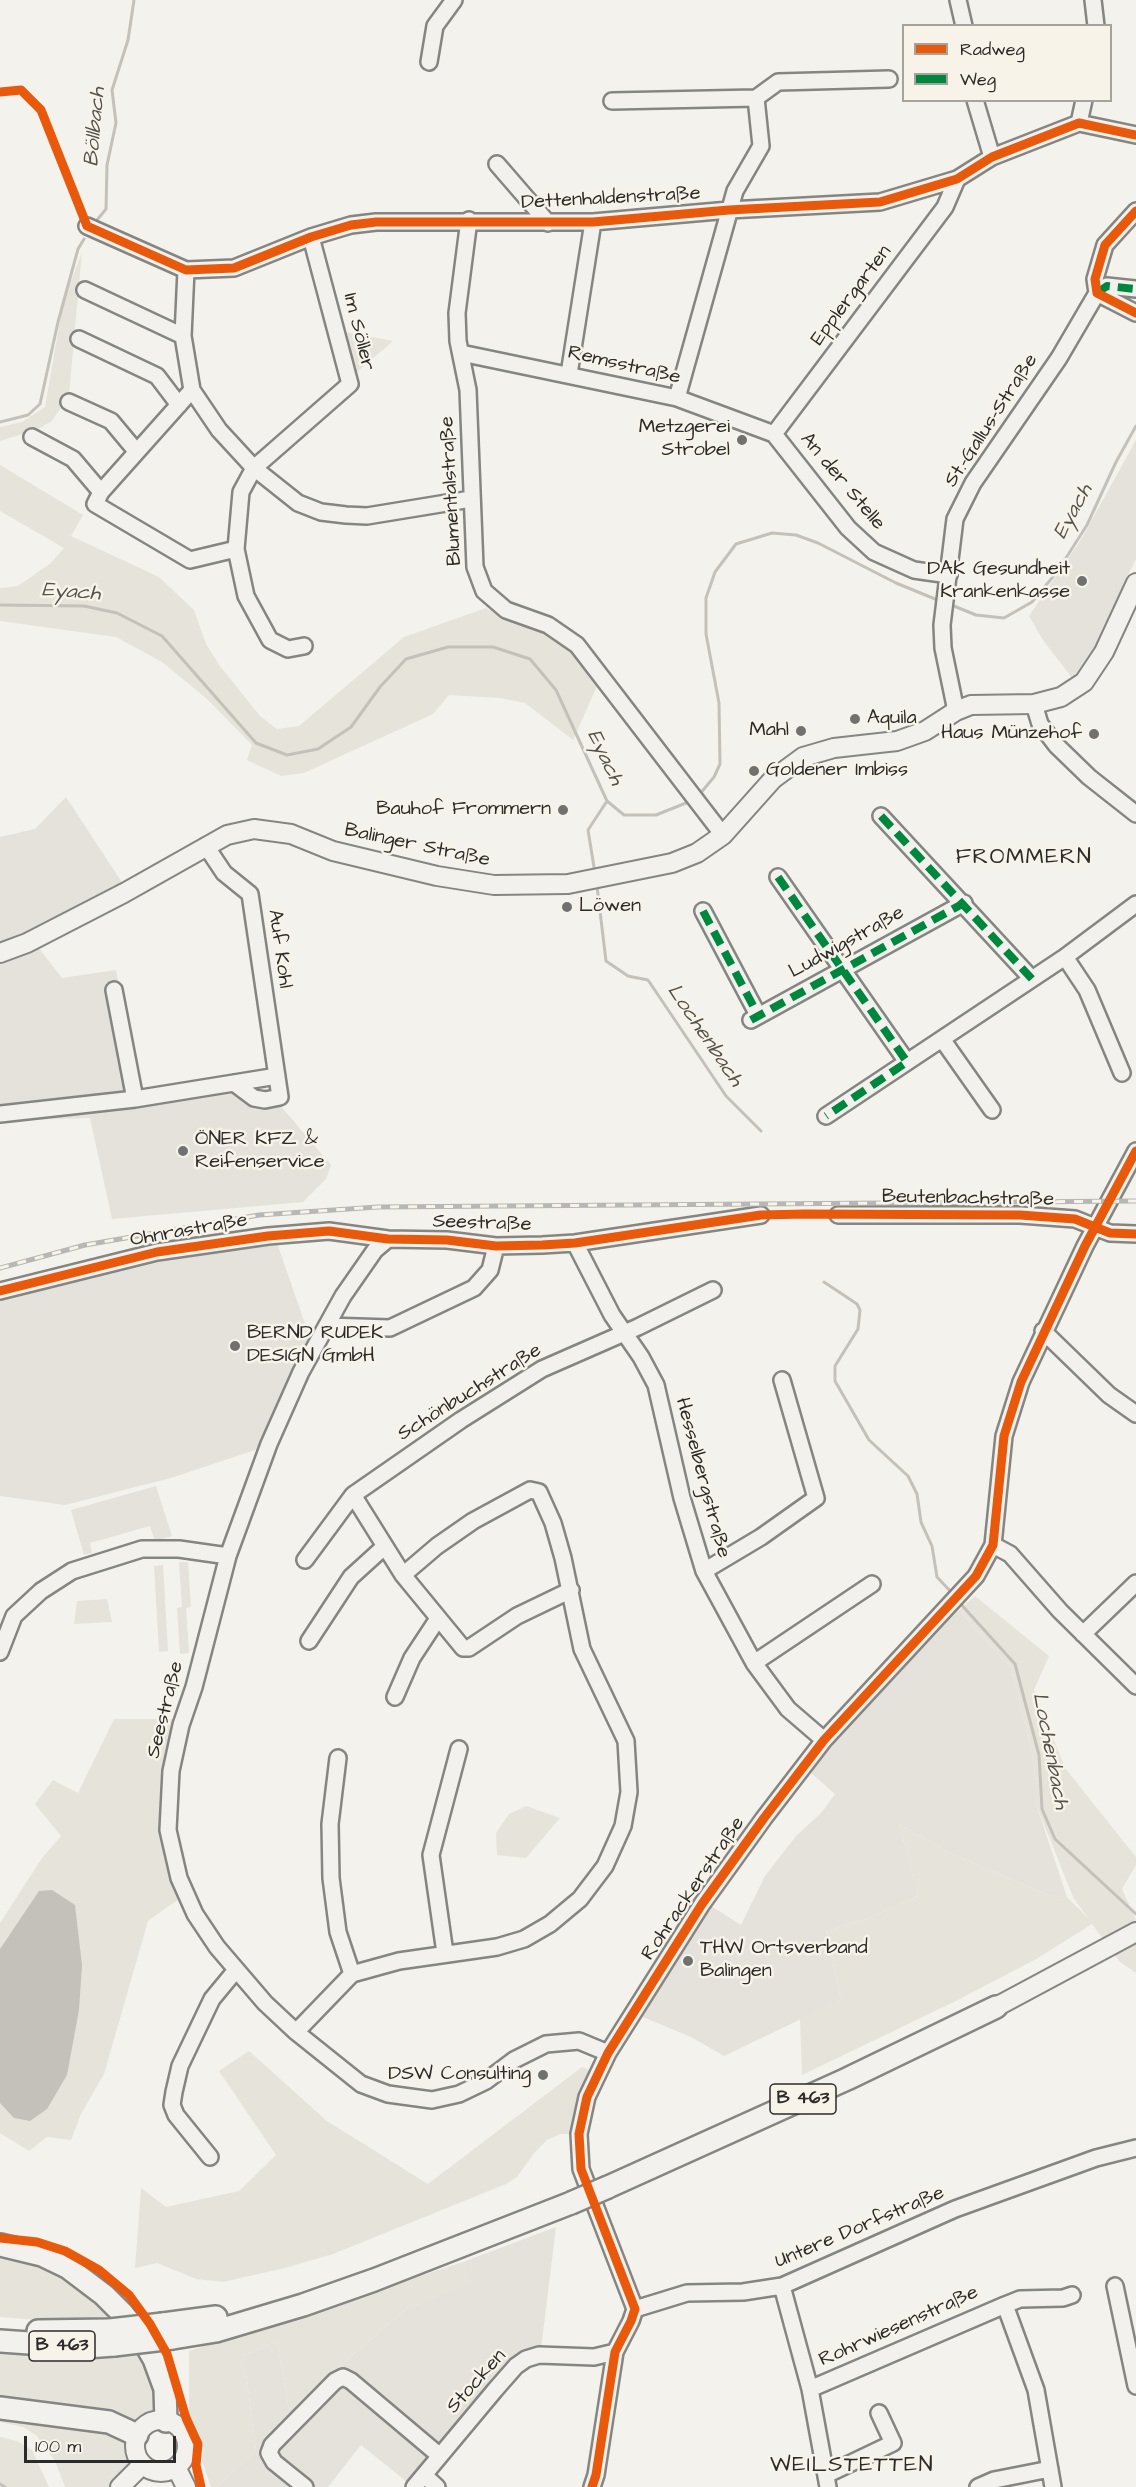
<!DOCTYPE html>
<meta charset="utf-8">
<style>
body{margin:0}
#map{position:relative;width:1136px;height:2487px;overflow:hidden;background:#f4f2ec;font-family:"Architects Daughter",sans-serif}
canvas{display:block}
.legend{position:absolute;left:902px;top:24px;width:210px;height:78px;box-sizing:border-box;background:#f7f3e8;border:2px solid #a5a39c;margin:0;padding:8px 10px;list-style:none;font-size:18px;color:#2b2b2b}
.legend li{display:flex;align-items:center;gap:12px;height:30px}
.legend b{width:30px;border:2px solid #a5a39c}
.scale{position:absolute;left:24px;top:2436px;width:152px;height:27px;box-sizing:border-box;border:3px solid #2b2b2b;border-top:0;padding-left:8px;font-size:18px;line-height:21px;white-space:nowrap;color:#2b2b2b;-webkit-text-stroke:4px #f7f3e8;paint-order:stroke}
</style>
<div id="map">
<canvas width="1136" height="2487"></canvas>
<ul class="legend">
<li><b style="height:8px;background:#e8590c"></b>Radweg</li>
<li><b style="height:8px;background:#00873e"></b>Weg</li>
</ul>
<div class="scale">100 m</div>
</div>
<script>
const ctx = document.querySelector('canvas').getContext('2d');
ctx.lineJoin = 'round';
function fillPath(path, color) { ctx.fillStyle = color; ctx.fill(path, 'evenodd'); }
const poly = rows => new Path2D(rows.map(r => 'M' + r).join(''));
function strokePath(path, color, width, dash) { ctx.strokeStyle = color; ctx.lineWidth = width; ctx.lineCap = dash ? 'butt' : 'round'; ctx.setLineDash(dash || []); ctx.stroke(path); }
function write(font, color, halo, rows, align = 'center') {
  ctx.font = font + ' "Architects Daughter",sans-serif'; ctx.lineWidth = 5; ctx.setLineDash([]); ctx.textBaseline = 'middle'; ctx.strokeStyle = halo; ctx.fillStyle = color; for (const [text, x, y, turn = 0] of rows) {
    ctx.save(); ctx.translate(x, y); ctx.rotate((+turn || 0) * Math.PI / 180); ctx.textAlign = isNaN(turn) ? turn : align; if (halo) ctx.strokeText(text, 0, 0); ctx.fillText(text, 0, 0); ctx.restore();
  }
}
const built = poly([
 [1136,440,1136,559,1123,585,1114,617,1094,656,1072,678,1043,640,1029,616,1082,538],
 [66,797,125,887,29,936,0,942,0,837,35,829],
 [38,947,62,978,116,970,140,1092,263,1085,331,1165,326,1179,303,1202,112,1219,90,1118,0,1121,0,961],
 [276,1240,310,1338,261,1448,171,1478,65,1505,0,1496,0,1301,218,1248],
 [156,1486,172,1536,155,1541,150,1526,90,1543,92,1553,84,1555,71,1510],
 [179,1562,188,1562,191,1607,186,1608,189,1653,180,1654,177,1608,182,1607],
 [163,1565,168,1651,159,1652,154,1566],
 [959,1610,1011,1668,1034,1761,1037,1807,1067,1897,1060,1900,950,1853,899,1824,918,1896,866,1919,826,1931,841,2000,724,2056,691,2037,638,2015,708,1904,741,1925,765,1876,796,1836,822,1812,835,1794,809,1771,889,1677],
 [556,2227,541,2349,523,2351,505,2367,407,2482,361,2445,328,2487,216,2487,256,2451,244,2356,277,2341,289,2410,405,2310,471,2282,463,2262]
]);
const green = poly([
 [82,252,69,395,52,421,38,429,0,441,0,427,22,422,45,407,63,303],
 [345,332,393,341,356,373],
 [0,465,83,515,71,536,159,577,194,610,206,644,220,666,260,716,277,729,299,726,404,637,486,608,504,618,544,631,572,650,598,684,573,740,525,703,500,698,449,695,433,714,304,773,281,776,247,760,252,745,207,699,162,662,116,637,0,621,0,588,18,586,51,563,64,548,0,511],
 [975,1596,1049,1656,1034,1690,1065,1768,1136,1857,1136,1865,1122,1889,1136,1920,1136,1973,1120,1962,1092,1924,1038,1958,958,2000,802,2075,800,2019,841,2000,826,1931,866,1919,918,1896,899,1824,950,1853,1060,1900,1067,1897,1088,1918,1073,1897,1037,1807,1034,1761,1011,1668,959,1610],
 [107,1599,112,1622,74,1624,77,1601],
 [114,1719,174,1719,165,1766,159,1825,179,1899,148,1921,104,2074,81,2114,71,2140,47,2137,29,2151,0,2133,0,1923,42,1858,61,1836,35,1804,53,1780,78,1793],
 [526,1806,560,1818,526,1858,497,1855,496,1833,509,1814],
 [249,2051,327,2121,428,2184,582,2067,594,2072,579,2134,560,2134,547,2140,535,2152,517,2177,506,2184,333,2254,285,2268,223,2282,196,2279,157,2263,135,2268,141,2188,166,2207,239,2191,276,2155,219,2071],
 [0,2258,36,2264,56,2271,119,2318,36,2320,0,2317],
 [463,2262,472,2282,405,2310,289,2410,277,2341,244,2356,256,2451,216,2487,211,2487,202,2461,204,2447,198,2430,189,2420,189,2351],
 [0,2354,101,2358,144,2355,160,2390,156,2415,148,2421,137,2421,116,2415,13,2402,0,2397],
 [0,2414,96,2426,126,2439,131,2445,133,2460,127,2471,109,2487,65,2487,55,2461,37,2436,23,2427,0,2422],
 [0,2437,17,2441,32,2450,49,2487,0,2487]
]);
const water = poly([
 [52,1890,75,1905,82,1965,79,2010,67,2075,47,2109,30,2121,14,2118,0,2103,0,1949,39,1891]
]);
const stream = poly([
 [97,220,106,209,107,165,116,123,112,90,128,40,134,0],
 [0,422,28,415,40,404,58,322,78,249,84,239],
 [949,604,976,615,1004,618,1032,602,1057,572,1087,525,1116,462,1136,426],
 [0,605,84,606,117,613,162,636,256,743,287,755,318,749,351,727,380,687,406,659,448,647,493,647,530,659,556,690,607,801,624,815,656,815,691,801],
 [699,795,714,777,720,764,719,703,706,634,706,598,715,572,736,544,772,533,796,535,818,543,896,583,940,601],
 [595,873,588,830,607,801],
 [597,886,606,961,628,976,648,980,726,1096,761,1131],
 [824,1282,857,1304,860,1310,858,1329,835,1366,835,1381,869,1440,908,1476,917,1494,921,1522,932,1546,937,1577,952,1593],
 [958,1601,1015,1664,1039,1755,1042,1809,1055,1839,1136,1914],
 [0,2484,5,2487]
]);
const minor = poly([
 [958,0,964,26],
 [1093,0,1096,26],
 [429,62,435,26,454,0],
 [756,98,778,82,889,79],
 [975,100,992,157],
 [612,101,756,98,761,146,735,191,677,398],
 [1079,123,1084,100],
 [497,164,548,223],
 [469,220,457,313,458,341,468,390,475,567,484,591,506,610,548,625,577,645,723,835],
 [87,226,186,270,234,268,311,237,351,225,376,222,593,222,729,210,880,202,957,179,992,157,1079,123,1136,135],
 [186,270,183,336,192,390,219,430,254,468,298,503,321,512,346,515,367,516,471,499],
 [85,290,183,336],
 [1097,293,1136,313],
 [1097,293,1107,286,1136,289],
 [79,339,157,376,179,405],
 [461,353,677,398,774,434],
 [569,374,593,222],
 [192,390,101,492,95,504,190,560,236,549],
 [69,402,111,421,136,451],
 [774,434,945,207,957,179],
 [774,434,848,528,874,552,914,570,949,575],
 [32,437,73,459,101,492],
 [304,646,288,649,270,640,246,596,236,549,241,492,254,468,350,384,311,237],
 [1034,704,1040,724,1056,745,1089,777,1136,814],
 [956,711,943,648,942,625,955,519,973,483,1059,358,1097,293,1095,279,1105,245,1136,211],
 [881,816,1032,979],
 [206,846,224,873,250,894,280,1097,265,1100,254,1098,234,1083],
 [778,877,907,1062],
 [703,911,758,1015],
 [1065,957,1087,990,1122,1073],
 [114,990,135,1099],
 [751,1020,964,903],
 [942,1039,992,1110],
 [0,1114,135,1099,277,1076],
 [826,1116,1065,957,1136,904],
 [838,1215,1020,1215,1075,1219,1110,1233,1136,1234],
 [388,1239,375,1250,343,1296,301,1372,269,1444,228,1556,194,1687,181,1725,171,1771,168,1830,179,1878,195,1914,217,1947,265,2003,296,2032,361,2084,388,2094,432,2100,459,2094,486,2081,514,2060,546,2044,579,2041,608,2053],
 [575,1243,612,1315,641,1357,656,1385,682,1498,704,1571,754,1663,788,1709,824,1740],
 [0,1291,157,1252,268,1236,329,1231,388,1239,447,1240,496,1246,542,1245,575,1243,761,1215],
 [327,1326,390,1328,474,1288,490,1270,496,1246],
 [1043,1331,1109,1395,1136,1414],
 [993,1545,1010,1554,1060,1611,1136,1686],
 [305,1560,353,1495],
 [704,1571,761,1537,816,1498,782,1380],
 [571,1590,517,1616,469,1648,463,1648,403,1575,353,1495,461,1420,542,1369,638,1327,713,1290],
 [1083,1634,1136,1583],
 [309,1641,351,1577,384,1547],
 [0,1652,14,1616,41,1591,72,1571,142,1549,179,1549,228,1556],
 [754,1663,872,1584],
 [395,1697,412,1658,437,1620],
 [338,1758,330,1824,331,1878,338,1932,352,1974],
 [445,1953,431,1855,459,1749],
 [296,2032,352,1974,399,1961,497,1947,524,1939,550,1924,580,1899,605,1866,623,1826,629,1792,626,1741,582,1649,563,1558,553,1523,539,1492,530,1490,473,1521,437,1546,403,1575],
 [210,2157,176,2115,172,2105,174,2092,180,2066,212,1999,236,1970],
 [782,2286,810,2389,828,2487],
 [1115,2286,1136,2386],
 [1005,2305,1020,2299,1063,2298,1072,2295],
 [635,2309,581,2169,579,2134,587,2097,608,2053,702,1904,764,1818,824,1740,976,1576,993,1545,1004,1436,1021,1382,1085,1246,1136,1151],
 [635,2309,687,2293,743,2292,782,2286,955,2209,1096,2158,1136,2148],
 [810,2389,1005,2305,1036,2390,1053,2487],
 [424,2475,437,2487],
 [826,2475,893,2443,879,2413],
 [305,2487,274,2462,269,2453,272,2445,335,2381,343,2377,351,2381,440,2456],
 [414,2487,495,2390,516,2366,526,2359,539,2355,594,2357,615,2352],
 [592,2487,596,2475,615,2352,631,2321,635,2309],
 [978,2487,994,2480,1050,2469]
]);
const major = poly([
 [0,953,27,943,124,893,227,835,254,829,291,834,333,851,437,876,494,885,568,884,672,863,697,853,723,835,773,779,803,757,834,748,897,741,925,731,956,711,971,705,1034,704,1061,697,1084,682,1104,652,1136,583],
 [996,2007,1136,1932],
 '135 2446a26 26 0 1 1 52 0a26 26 0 1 1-52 0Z',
 [176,2467,186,2487],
 [120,2487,142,2465]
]);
const highway = poly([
 [608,2187,847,2079,996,2007],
 [0,2245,42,2255,67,2267,104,2295,123,2314,140,2335,154,2359,165,2389,166,2421],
 [163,2324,216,2317],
 [38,2331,110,2330],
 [173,2338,216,2331,303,2305,374,2280,571,2203],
 [0,2341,86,2347,114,2345],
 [0,2408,109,2422,137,2435]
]);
const rail = poly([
 [0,1268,85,1245,259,1215,378,1207,1136,1201]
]);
const highwayBridge = poly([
 [571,2203,608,2187],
 [110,2330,163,2324],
 [114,2345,173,2338]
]);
const quiet = poly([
 [1097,293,1107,286,1136,289],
 [881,816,1032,979],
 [778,877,907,1062,826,1116],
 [703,911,758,1015],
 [751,1020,964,903]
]);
const cycleway = poly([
 [0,92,21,90,41,110,87,226,186,270,234,268,311,237,351,225,376,222,593,222,729,210,880,202,957,179,992,157,1079,123,1136,135],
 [1136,211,1105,245,1095,279,1097,293,1136,313],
 [0,1291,157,1252,268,1236,329,1231,388,1239,447,1240,496,1246,542,1245,575,1243,761,1215,805,1214,1020,1215,1075,1219,1110,1233,1136,1234],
 [0,2238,37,2242,65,2251,99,2270,129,2295,150,2324,167,2354,186,2418,198,2444,196,2465,201,2487],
 [592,2487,596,2475,615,2352,631,2321,635,2309,581,2169,579,2134,587,2097,608,2053,702,1904,764,1818,824,1740,976,1576,993,1545,1004,1436,1021,1382,1085,1246,1136,1151]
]);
const markers = [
 [742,440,6,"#71716f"],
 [1082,581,6,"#71716f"],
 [855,719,6,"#71716f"],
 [801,731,6,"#71716f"],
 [1094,734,6,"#71716f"],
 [754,771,6,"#71716f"],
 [563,810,6,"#71716f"],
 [567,907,6,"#71716f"],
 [183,1151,6,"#71716f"],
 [235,1346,6,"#71716f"],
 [688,1961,6,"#71716f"],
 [543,2075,6,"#71716f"]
];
const shields = [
 [803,2099,66],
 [62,2346,66]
];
const shieldNames = [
 ["B 463",803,2099],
 ["B 463",62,2346]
];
const streetNames = [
 ["Dettenhaldenstraße",611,199,-3],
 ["Epplergarten",852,296,-53],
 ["Im Söller",358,332,76],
 ["Remsstraße",624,366,13],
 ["St.-Gallus-Straße",992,421,-57],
 ["An der Stelle",842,482,50],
 ["Blumentalstraße",452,491,-93],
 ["Balinger Straße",417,846,12],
 ["Ludwigstraße",847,943,-29],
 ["Auf Kohl",279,949,82],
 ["Beutenbachstraße",968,1199,1],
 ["Seestraße",482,1224,2],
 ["Ohnrastraße",189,1231,-10],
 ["Schönbuchstraße",470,1393,-32],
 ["Hesselbergstraße",702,1478,75],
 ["Seestraße",166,1710,-76],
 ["Rohrackerstraße",694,1889,-56],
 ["Untere Dorfstraße",860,2228,-23],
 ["Rohrwiesenstraße",899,2327,-24],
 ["Stocken",477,2382,-48]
];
const poiNames = [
 ["Metzgerei",730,428],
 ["Strobel",730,451],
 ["DAK Gesundheit",1070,570],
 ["Krankenkasse",1070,593],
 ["Aquila",867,719,"left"],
 ["Mahl",789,731],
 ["Haus Münzehof",1082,734],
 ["Goldener Imbiss",766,771,"left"],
 ["Bauhof Frommern",551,810],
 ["Löwen",579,907,"left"],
 ["ÖNER KFZ &",195,1140,"left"],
 ["Reifenservice",195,1163,"left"],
 ["BERND RUDEK",247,1334,"left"],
 ["DESIGN GmbH",247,1357,"left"],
 ["THW Ortsverband",700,1949,"left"],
 ["Balingen",700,1972,"left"],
 ["DSW Consulting",531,2075]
];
const waterNames = [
 ["Böllbach",96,127,-85],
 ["Eyach",1074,512,-61],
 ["Eyach",71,593,4],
 ["Eyach",604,758,65],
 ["Lochenbach",704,1036,56],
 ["Lochenbach",1049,1751,79]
];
const quarterNames = [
 ["FROMMERN",1024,858],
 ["WEILSTETTEN",852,2466]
];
fillPath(built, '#e5e2db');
fillPath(green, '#e6e3da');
fillPath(water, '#c4c1ba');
strokePath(stream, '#c4c1ba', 3);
strokePath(minor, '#858582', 20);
strokePath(major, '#858582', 22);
strokePath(highway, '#858582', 26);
strokePath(minor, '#f2f1ed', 15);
strokePath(major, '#f2f1ed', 18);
strokePath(highway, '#f2f1ed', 21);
strokePath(rail, '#b8b7b5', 5);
strokePath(rail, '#f7f3e8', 3, [9]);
strokePath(highwayBridge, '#858582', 26, []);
strokePath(highwayBridge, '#f2f1ed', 21);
strokePath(quiet, '#00873e', 8, [15, 8]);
strokePath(cycleway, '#e8590c', 9);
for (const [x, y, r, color] of markers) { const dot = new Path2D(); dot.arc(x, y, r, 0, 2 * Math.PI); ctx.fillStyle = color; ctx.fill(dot); strokePath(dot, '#f7f3e8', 2); }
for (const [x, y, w] of shields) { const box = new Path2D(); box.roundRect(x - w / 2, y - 15, w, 30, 4.5); ctx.fillStyle = '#f7f3e8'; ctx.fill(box); strokePath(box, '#2b2b2b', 1.5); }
write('bold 18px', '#2b2b2b', null, shieldNames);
write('20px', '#2b2b2b', '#f7f3e8', streetNames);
write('20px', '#2b2b2b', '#f7f3e8', poiNames, 'right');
write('italic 21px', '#53524f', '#f7f3e8', waterNames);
ctx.letterSpacing = '1.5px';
write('22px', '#2b2b2b', '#f7f3e8', quarterNames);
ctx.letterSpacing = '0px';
</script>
